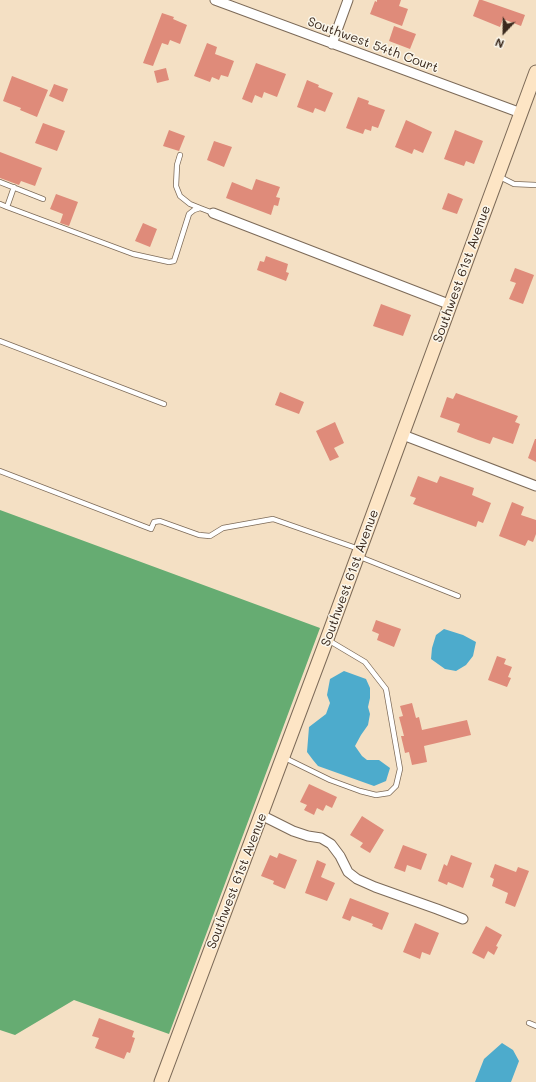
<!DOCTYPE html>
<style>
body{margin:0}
#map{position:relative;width:536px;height:1082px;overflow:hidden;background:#f4e0c4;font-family:Mali,sans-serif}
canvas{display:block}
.north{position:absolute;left:484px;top:12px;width:40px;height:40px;-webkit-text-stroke:3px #fbf7ec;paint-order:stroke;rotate:202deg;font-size:11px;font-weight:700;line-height:16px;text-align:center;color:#3b2a1e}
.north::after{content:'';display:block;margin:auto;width:14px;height:18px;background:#3b2a1e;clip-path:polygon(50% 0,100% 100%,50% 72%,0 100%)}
</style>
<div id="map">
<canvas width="536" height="1082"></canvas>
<div class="north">N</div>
</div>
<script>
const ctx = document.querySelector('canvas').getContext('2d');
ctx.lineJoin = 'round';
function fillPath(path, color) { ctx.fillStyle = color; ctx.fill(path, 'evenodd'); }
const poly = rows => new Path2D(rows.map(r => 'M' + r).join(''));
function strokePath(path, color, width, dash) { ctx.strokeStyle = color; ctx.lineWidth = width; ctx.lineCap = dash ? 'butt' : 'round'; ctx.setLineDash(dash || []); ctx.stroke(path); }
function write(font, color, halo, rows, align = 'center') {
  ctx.font = font + ' Mali,sans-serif'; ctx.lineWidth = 3; ctx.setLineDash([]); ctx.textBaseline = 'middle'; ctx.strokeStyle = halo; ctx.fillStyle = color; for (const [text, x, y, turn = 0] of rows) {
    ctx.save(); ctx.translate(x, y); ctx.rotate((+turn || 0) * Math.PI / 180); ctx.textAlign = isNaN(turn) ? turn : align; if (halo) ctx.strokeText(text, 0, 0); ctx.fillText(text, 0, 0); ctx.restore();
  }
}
const forest = poly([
 [0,510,320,628,169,1034,74,1000,15,1035,0,1030]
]);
const water = poly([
 [444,629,463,635,476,642,473,656,466,665,456,671,445,669,431,659,432,648,436,635],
 [344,671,366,679,370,688,370,698,368,707,370,714,368,725,361,735,355,746,362,756,367,760,379,760,390,768,386,781,374,786,318,766,313,760,307,752,309,727,326,714,330,703,327,695,330,679],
 [502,1043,513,1050,519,1061,511,1082,475,1082,484,1059]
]);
const building = poly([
 [377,0,401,0,399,6,408,9,402,26,370,14,375,1,377,2],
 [479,0,482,0,525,15,521,26,503,19,500,27,473,16],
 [162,13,174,17,173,19,187,25,180,44,170,40,168,45,162,43,153,66,143,63],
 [394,26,416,34,410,49,389,41],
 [207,43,217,47,215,54,234,61,228,77,221,75,219,80,212,77,210,82,194,76],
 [256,63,286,74,277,97,264,92,262,98,255,95,252,103,242,99],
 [166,68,169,80,157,83,154,71],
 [12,76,48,90,37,117,20,110,21,108,3,101],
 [307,80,319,85,318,87,333,93,325,112,315,108,313,113,297,107],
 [54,84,68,89,63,102,49,96],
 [358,97,369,101,368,104,385,110,378,128,372,126,371,131,365,129,363,134,346,128],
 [406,120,432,132,423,153,414,149,412,154,395,147],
 [43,123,65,131,57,151,35,143],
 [169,130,185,136,179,151,163,146],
 [455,130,483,141,474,164,466,161,464,166,444,159],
 [214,141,232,147,224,167,207,160],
 [0,152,42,168,35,186,21,181,19,185,0,178],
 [256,179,280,187,276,197,280,198,278,206,274,205,271,215,226,198,232,182,252,190],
 [448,193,463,199,457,214,442,209],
 [56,194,78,202,69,226,60,223,63,214,50,209],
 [143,223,157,229,150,247,135,241],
 [266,256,288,264,286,272,289,273,286,281,257,270,260,261,264,262],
 [515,268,534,275,523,304,509,299,516,283,510,281],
 [381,304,411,315,403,336,373,326],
 [280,392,304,402,299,414,275,405],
 [456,393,518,416,515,422,520,424,513,444,493,437,490,444,478,440,457,432,460,424,440,417,447,397,453,399],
 [335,422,344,443,334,448,339,457,330,461,316,431],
 [535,439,536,439,536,462,528,458],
 [418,476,437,483,440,476,474,488,472,495,491,503,483,523,478,521,476,527,413,504,416,498,410,496],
 [512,502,524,507,521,515,536,520,536,534,533,542,528,540,525,546,499,536],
 [376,620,401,629,394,647,377,640,379,634,372,631],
 [497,656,506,659,504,664,512,667,508,677,511,678,507,687,488,680],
 [412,703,416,718,419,717,422,730,467,720,471,735,424,746,427,762,412,765,409,752,405,753,401,736,404,736,399,717,403,716,400,706],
 [309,784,337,797,332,808,326,805,323,811,317,808,314,815,304,810,307,805,300,802],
 [362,816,384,830,370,853,360,847,363,843,350,835],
 [403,845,427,854,421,870,407,865,405,872,394,868],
 [279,853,297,860,285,889,273,884,274,881,261,876,270,855,277,858],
 [451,855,472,863,463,888,448,882,447,885,438,881,444,864,447,866],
 [317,860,326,864,321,877,335,883,327,901,305,893],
 [495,864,516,872,518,867,529,871,515,907,505,903,508,893,492,886,494,879,490,877],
 [350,898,389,913,382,930,372,926,373,924,352,916,350,921,342,918],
 [415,923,439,933,430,955,422,952,420,959,403,952],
 [486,926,502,935,496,946,498,947,494,955,488,951,484,959,472,953],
 [99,1018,134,1031,132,1037,135,1038,130,1053,127,1052,124,1059,95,1048,99,1038,92,1036]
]);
const lane = poly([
 [180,155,177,165,176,186,180,196,190,204,200,208],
 [500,177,514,184,536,185],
 [0,182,43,199],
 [0,204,7,207,14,187],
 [7,207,133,254,169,262,174,261,176,255,189,214,194,210,200,208,213,213],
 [0,341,164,404],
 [0,471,151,529,154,522,160,521,199,535,210,536,223,528,273,519,359,549],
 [360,557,458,596],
 [285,758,330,780,360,791,376,795,389,793,396,786,400,769,386,689,365,662,328,640],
 [529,1023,536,1026]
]);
const street = poly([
 [215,0,521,113],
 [332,44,348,0],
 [213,213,451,305],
 [403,435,536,486],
 [261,815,293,831,308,836,321,838,331,844,340,856,348,872,357,879,375,887,437,909,463,919]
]);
const secondary = poly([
 [161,1082,327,639,536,72]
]);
const streetNames = [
 ["Southwest 54th Court",373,45,20],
 ["Southwest 61st Avenue",462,274,-70],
 ["Southwest 61st Avenue",350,578,-70],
 ["Southwest 61st Avenue",237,881,-69]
];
fillPath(forest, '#66ac72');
fillPath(water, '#4dabcc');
fillPath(building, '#df8b7a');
strokePath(lane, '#7c6a58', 6);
strokePath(street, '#7c6a58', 11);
strokePath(secondary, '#7c6a58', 15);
strokePath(lane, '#fff', 4.5);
strokePath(street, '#fff', 9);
strokePath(secondary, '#fde5c5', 13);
write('13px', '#3b2a1e', '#fbf7ec', streetNames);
</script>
